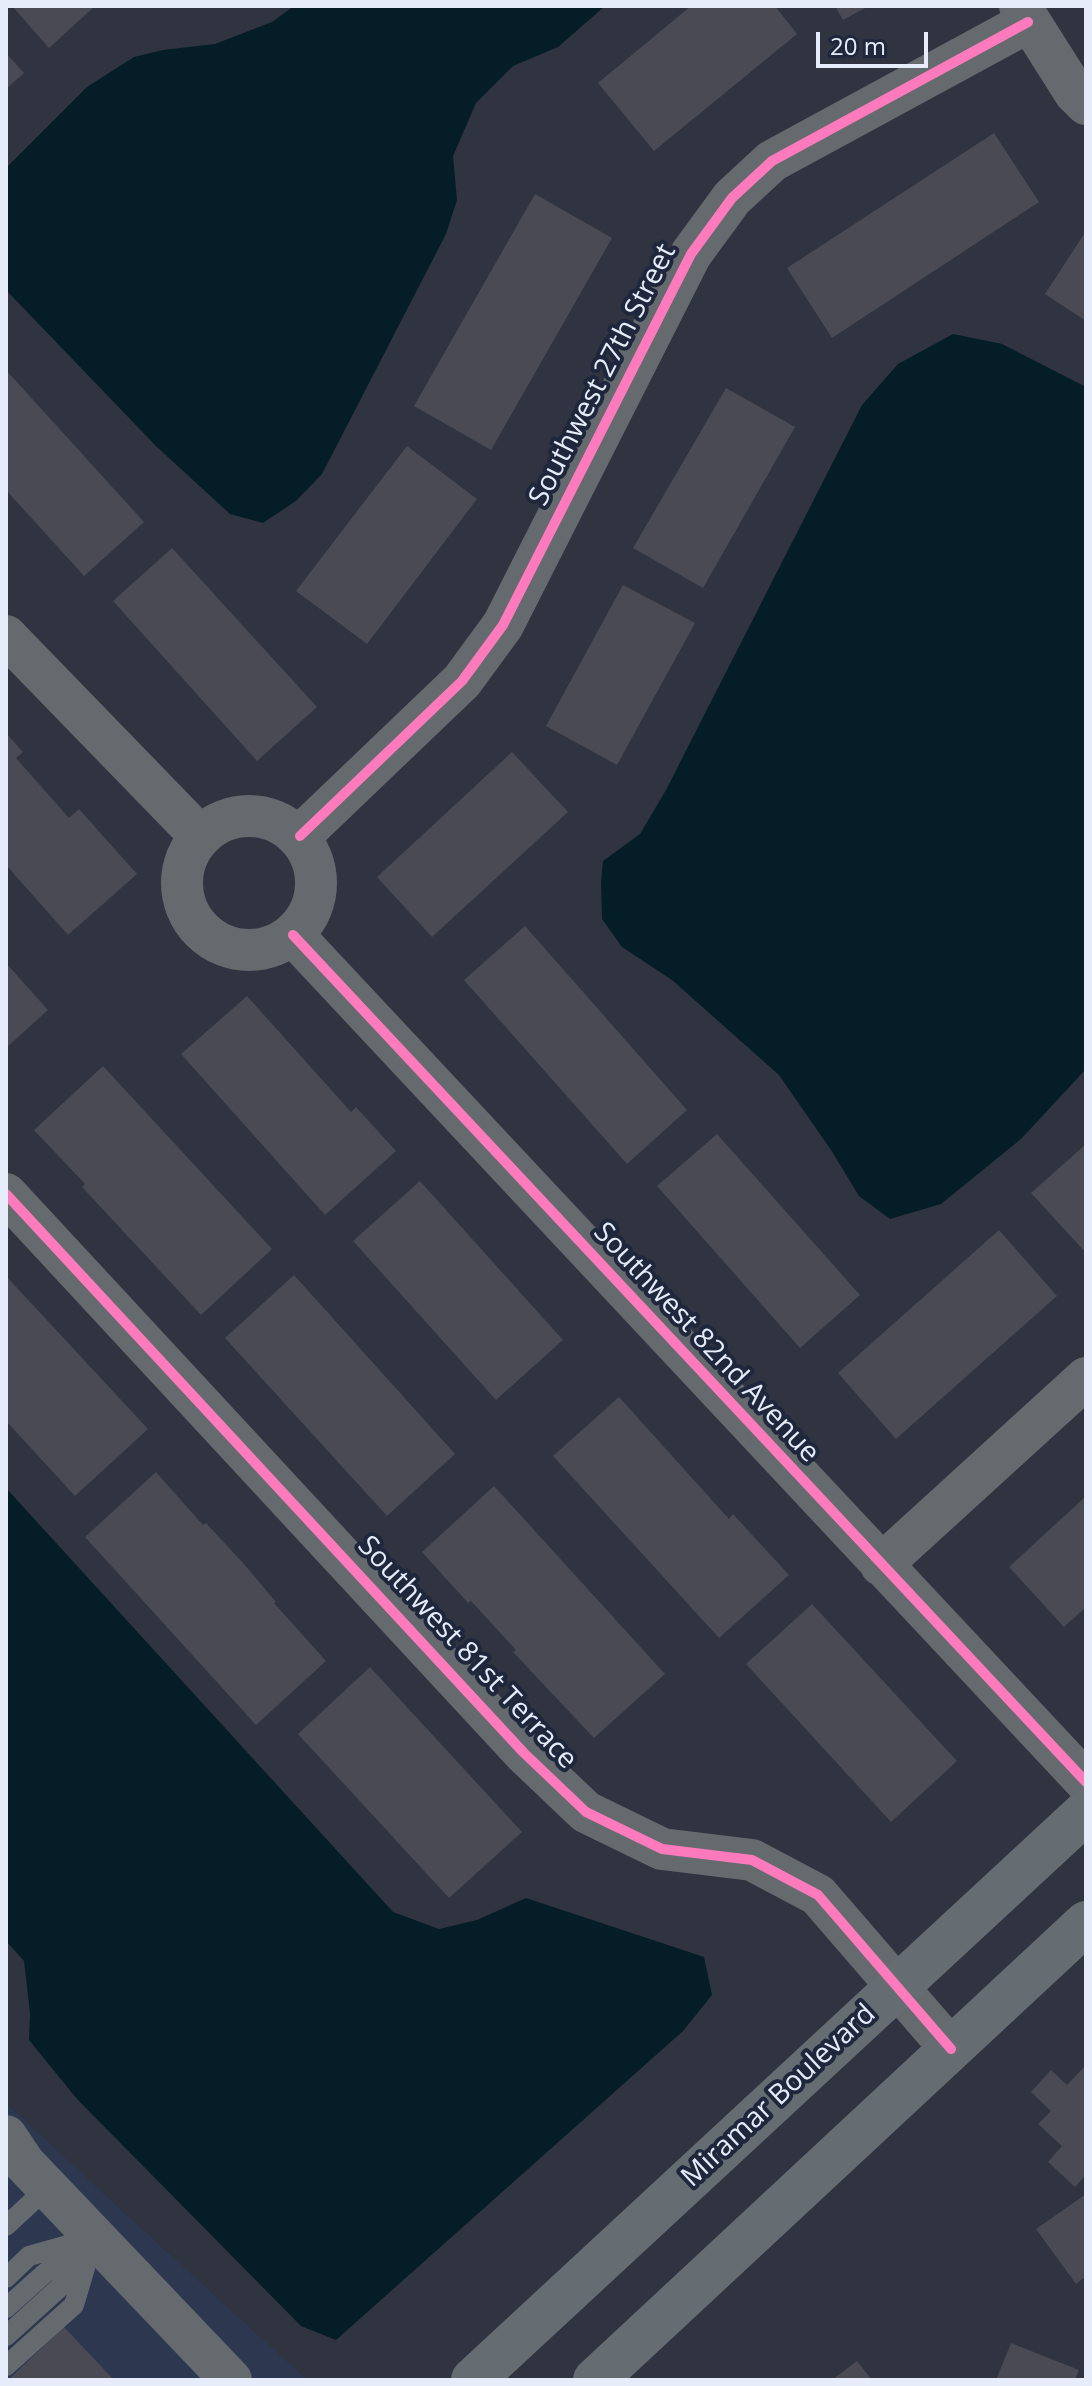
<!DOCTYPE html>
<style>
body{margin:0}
#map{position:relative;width:1092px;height:2386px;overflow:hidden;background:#2f3440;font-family:"Open Sans",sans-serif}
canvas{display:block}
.frame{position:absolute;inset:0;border:8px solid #e6ecfa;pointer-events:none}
.scale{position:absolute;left:816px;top:32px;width:112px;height:36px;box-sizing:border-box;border:4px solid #e6ecfa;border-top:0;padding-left:10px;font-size:24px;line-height:28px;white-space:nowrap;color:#e6ecfa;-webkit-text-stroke:6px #1f273c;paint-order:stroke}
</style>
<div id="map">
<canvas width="1092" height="2386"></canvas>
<div class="frame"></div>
<div class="scale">20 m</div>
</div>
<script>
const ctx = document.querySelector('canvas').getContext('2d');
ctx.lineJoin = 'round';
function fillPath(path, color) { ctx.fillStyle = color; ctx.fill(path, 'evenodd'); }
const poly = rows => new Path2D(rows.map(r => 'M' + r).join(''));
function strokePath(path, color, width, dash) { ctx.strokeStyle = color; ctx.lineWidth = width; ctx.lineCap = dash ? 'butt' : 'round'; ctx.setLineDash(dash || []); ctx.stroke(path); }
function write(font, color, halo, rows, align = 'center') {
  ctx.font = font + ' "Open Sans",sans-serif'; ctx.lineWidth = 8; ctx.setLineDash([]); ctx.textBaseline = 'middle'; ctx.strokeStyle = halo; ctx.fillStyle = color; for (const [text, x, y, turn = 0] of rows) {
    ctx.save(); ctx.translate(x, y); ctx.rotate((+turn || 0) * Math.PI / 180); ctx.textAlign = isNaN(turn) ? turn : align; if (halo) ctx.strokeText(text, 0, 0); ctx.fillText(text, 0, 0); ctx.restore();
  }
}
const built = poly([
 [6,2103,106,2196,307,2380,6,2380]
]);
const water = poly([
 [294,6,605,6,558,47,513,66,476,103,453,156,457,200,446,234,322,474,296,501,263,523,230,514,156,446,6,290,6,168,87,87,134,57,163,50,215,44,272,22],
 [953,334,1002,344,1086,387,1086,1069,1021,1139,941,1204,890,1219,859,1196,831,1150,779,1075,672,980,622,947,602,919,601,883,603,861,640,834,666,790,862,405,898,364],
 [6,1488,393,1912,439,1929,477,1920,526,1898,704,1957,712,1995,683,2031,336,2340,301,2326,77,2099,29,2040,30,2013,24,1961,6,1941]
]);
const building = poly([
 [12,6,95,6,49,48],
 [691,6,775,6,797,34,654,151,598,83],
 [835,6,869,6,843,20],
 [6,53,24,73,6,89],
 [994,133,1039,202,832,338,787,268],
 [535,194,612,238,491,450,414,406],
 [1086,231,1086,321,1045,294],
 [6,370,144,522,84,576,6,490],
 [726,388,795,427,703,588,633,548],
 [407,446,477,499,367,644,296,591],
 [172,548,317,707,257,761,113,601],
 [623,585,695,623,617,765,546,726],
 [6,733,23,752,16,758,69,818,79,809,137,874,68,935,6,865],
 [512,752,568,812,432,937,377,877],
 [525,926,687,1110,627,1164,464,980],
 [6,963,48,1010,6,1048],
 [247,996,351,1112,356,1107,396,1151,325,1215,181,1054],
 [103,1066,272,1249,201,1315,82,1187,85,1184,34,1130],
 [717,1134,860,1295,800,1348,657,1186],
 [1086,1144,1086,1253,1031,1193],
 [420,1181,563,1340,496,1400,353,1241],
 [999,1230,1057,1296,896,1439,838,1373],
 [294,1275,455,1454,387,1516,225,1338],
 [6,1276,148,1429,75,1496,6,1421],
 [619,1397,729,1519,733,1514,789,1575,719,1638,553,1456],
 [156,1472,203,1525,206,1523,243,1563,276,1602,274,1603,326,1661,256,1725,85,1537],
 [494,1486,665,1674,594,1738,513,1652,516,1650,471,1601,468,1603,422,1552],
 [1086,1496,1086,1607,1064,1627,1009,1567],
 [812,1604,957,1761,891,1822,746,1664],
 [370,1667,522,1832,449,1898,298,1734],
 [1086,2065,1086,2175,1075,2187,1048,2162,1062,2146,1038,2124,1051,2111,1031,2092,1051,2070,1067,2085],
 [1086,2194,1086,2276,1076,2284,1036,2229],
 [64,2327,114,2380,8,2380],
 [1011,2343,1079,2370,1075,2380,996,2380],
 [857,2361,872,2380,832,2380]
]);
const lane = poly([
 [6,2226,47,2188],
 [6,2278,29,2256,79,2242],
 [6,2308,45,2273,81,2247],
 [6,2336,59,2288,85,2251],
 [6,2366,74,2305,94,2238]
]);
const street = poly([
 [1020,6,1075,93,1086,104],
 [6,636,200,836],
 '182 883a67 67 0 1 1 134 0a67 67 0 1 1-134 0Z',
 [300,836,462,681,503,625,691,254,732,198,772,161,1028,22],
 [293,935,1086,1782],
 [6,1194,524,1753,586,1812,662,1849,752,1860,818,1895,951,2049],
 [881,1565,1086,1378],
 [6,2136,24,2163,231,2380]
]);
const secondary = poly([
 [473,2380,1086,1812],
 [595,2380,1086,1923]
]);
const cycleway = poly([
 [300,836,462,681,503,625,691,254,732,198,772,161,1028,22],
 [293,935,1086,1782],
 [6,1194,524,1753,586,1812,662,1849,752,1860,818,1895,951,2049]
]);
const streetNames = [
 ["Southwest 27th Street",603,375,-63],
 ["Southwest 82nd Avenue",706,1343,47],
 ["Southwest 81st Terrace",467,1653,47],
 ["Miramar Boulevard",779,2096,-43]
];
fillPath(built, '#2d3750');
fillPath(water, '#051d27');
fillPath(building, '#494a53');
strokePath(lane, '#656a6e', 20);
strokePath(street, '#656a6e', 42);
strokePath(secondary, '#666d72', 44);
strokePath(cycleway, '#fd7abc', 10);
write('28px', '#e6ecfa', '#1f273c', streetNames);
</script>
